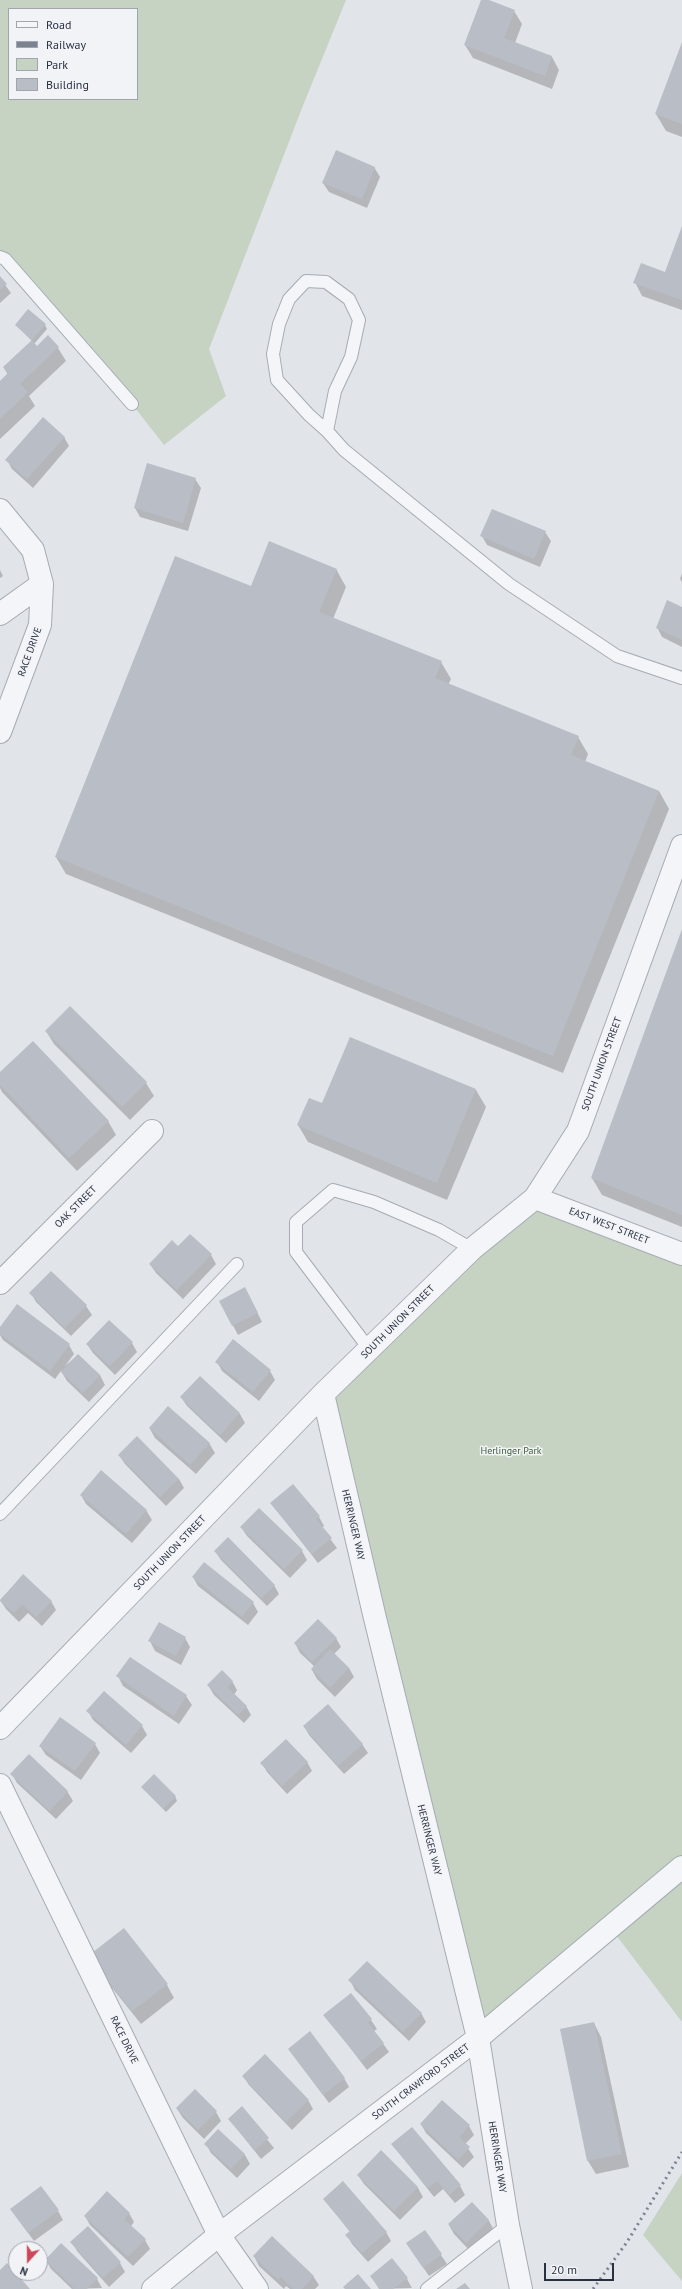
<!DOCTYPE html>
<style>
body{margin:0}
#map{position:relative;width:682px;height:2289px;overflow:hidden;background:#e1e4e9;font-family:"PT Sans",sans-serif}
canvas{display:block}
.legend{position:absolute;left:8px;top:8px;width:130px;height:92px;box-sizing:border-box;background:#f1f3f7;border:1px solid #a1a5ae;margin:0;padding:5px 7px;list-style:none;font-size:12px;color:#293141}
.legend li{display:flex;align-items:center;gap:8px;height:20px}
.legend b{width:20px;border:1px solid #a1a5ae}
.north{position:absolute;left:8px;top:2241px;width:40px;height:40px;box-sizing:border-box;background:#f1f3f7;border:1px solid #a1a5ae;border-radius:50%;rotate:201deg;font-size:11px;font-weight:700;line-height:16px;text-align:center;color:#293141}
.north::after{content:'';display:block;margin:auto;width:14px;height:18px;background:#cc4858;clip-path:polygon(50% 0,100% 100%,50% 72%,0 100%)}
.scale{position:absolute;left:544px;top:2263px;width:70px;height:18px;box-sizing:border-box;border:2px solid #293141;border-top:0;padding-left:5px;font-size:12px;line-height:14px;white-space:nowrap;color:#293141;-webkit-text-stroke:3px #f1f3f7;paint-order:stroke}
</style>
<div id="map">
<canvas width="682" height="2289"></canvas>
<ul class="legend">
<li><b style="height:5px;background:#f4f5f8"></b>Road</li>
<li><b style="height:5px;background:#7b8393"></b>Railway</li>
<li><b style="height:11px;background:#c6d3c2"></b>Park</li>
<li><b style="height:11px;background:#b8bdc6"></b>Building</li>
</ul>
<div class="north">N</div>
<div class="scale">20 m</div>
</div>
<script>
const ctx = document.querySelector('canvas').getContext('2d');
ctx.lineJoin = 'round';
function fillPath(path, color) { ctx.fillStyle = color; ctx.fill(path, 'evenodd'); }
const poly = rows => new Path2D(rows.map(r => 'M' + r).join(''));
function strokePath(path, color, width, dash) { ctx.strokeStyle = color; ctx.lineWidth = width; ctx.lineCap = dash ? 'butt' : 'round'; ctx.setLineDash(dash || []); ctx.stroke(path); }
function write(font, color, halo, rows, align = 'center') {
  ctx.font = font + ' "PT Sans",sans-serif'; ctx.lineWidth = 3; ctx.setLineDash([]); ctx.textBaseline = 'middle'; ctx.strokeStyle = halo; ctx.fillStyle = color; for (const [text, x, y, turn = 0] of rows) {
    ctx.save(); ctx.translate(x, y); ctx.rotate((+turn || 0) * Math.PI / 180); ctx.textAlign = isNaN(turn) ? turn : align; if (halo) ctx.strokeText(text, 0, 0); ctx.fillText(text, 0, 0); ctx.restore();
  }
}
const green = poly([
 [0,0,346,0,302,108,209,349,226,396,164,445,132,404,0,253],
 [9,9,137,9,137,99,9,99],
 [535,1198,682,1254,682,2022,610,1927,478,2038,323,1394],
 [682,2173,682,2281,643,2235]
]);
const shadow = poly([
 [482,0,514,11,522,24,515,43,552,57,559,70,552,89,473,58,465,45],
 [682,45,682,137,666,131,656,114],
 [374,167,380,177,367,208,329,192,323,183],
 [682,228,682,310,642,296,635,282,666,273],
 [0,278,11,293,0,303],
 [16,325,45,325,47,329,34,344,37,347,48,337,58,348,66,361,29,396,35,406,0,439,0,382,8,375,4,368,32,341],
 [64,437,69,446,33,488,12,469,7,460],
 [195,479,201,488,188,531,140,517,135,508],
 [545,532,551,541,540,567,487,545,482,536],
 [336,569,346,587,333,619,441,662,451,679,448,685,578,737,588,754,585,762,659,791,669,809,563,1073,66,874,56,857,251,588],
 [0,570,3,576,0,578],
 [682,573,682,582,680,579],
 [682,608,682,647,662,637,657,627],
 [682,931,682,1227,602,1195,592,1178],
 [70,1007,146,1083,154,1096,130,1120,54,1044,46,1031],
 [350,1038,476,1090,486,1107,447,1200,308,1142,298,1125,323,1105],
 [0,1073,108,1121,116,1135,77,1171,2,1092,0,1088],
 [178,1248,211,1255,216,1264,183,1299,156,1273,150,1264],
 [51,1272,86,1306,92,1315,71,1336,36,1302,31,1293],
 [250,1298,262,1322,238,1335,220,1301],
 [0,1328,69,1345,74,1354,65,1366,78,1355,100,1375,105,1385,89,1402,67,1381,61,1371,55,1379,3,1340,0,1335],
 [132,1343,137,1352,115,1375,93,1353,87,1344],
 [217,1362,270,1371,275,1380,259,1401,222,1371],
 [200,1377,240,1414,245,1423,226,1443,187,1406,181,1397],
 [150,1429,209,1443,215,1453,196,1474,155,1438],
 [119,1455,179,1479,184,1488,166,1506,125,1464],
 [293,1485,319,1517,324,1526,322,1528,337,1548,318,1563,271,1503],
 [81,1495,146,1510,152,1520,132,1543,86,1504],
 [241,1527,302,1551,307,1560,290,1578,247,1536],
 [215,1551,274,1585,279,1594,267,1606,221,1560],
 [23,1575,51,1601,56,1610,42,1626,28,1613,19,1622,6,1609,0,1600],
 [193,1577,253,1603,258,1612,248,1625,198,1586],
 [185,1638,190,1647,181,1665,155,1651,150,1641],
 [336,1638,341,1647,334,1654,349,1668,354,1677,335,1697,317,1679,312,1670,315,1667,300,1653,295,1643],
 [130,1658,186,1696,192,1705,179,1724,123,1686,118,1676],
 [232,1681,237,1690,234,1695,246,1706,251,1715,244,1723,214,1695,208,1685],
 [88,1711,142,1726,147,1735,131,1753,93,1720],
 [304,1726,362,1744,368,1753,344,1774,309,1735],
 [95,1744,100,1753,81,1780,46,1755,40,1746],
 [307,1762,312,1771,287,1794,267,1772,262,1763],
 [12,1774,67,1791,73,1801,56,1819,17,1783],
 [142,1787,175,1796,177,1801,166,1812],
 [97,1969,167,1985,174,1998,141,2024],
 [350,1980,421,2013,426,2022,409,2041,355,1990],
 [351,1994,371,2020,377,2029,374,2031,389,2052,367,2070,325,2015],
 [594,2023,601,2037,629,2167,596,2174,588,2161],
 [289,2049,344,2078,349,2087,329,2103],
 [243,2076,308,2100,313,2109,292,2130,249,2085],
 [242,2108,274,2148,261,2159,229,2119],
 [177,2109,216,2112,221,2121,204,2139,183,2118],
 [421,2124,469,2126,474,2135,465,2144,474,2157,463,2168,426,2133],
 [218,2130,245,2155,250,2164,237,2178,211,2153,206,2144],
 [393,2145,460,2186,465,2195,455,2203,443,2189,434,2197],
 [381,2152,418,2188,423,2197,400,2220,364,2184,358,2175],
 [324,2199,386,2232,391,2241,368,2262,352,2244,347,2235,350,2232],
 [472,2203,489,2221,494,2230,471,2252,454,2234,449,2225],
 [58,2211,63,2220,34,2241,17,2218],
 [129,2213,134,2222,131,2226,145,2240,150,2249,133,2266,90,2225,85,2216],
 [425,2231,447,2264,429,2276,407,2244],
 [72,2242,120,2263,125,2272,109,2287,77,2251],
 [254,2256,313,2276,319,2285,315,2289,290,2289,286,2286,284,2289,259,2266],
 [46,2260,97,2279,102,2288,72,2289,51,2269],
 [371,2276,407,2279,412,2288,379,2289]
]);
const building = poly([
 [481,0,489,0,515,10,504,38,552,56,545,76,464,45],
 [682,42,682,124,655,114],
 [336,150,375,167,362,199,322,183],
 [682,226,682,300,633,283,641,263,665,272],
 [0,276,7,284,0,290],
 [28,309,46,324,32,340,15,325],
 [48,335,59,347,20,384,28,392,0,419,0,381,8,373,3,367,32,340,37,346],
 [43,417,65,437,27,479,5,460],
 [147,463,196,478,183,523,134,508],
 [492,509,546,531,534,559,480,536],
 [269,541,337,569,319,612,442,661,435,678,579,736,571,755,659,791,553,1056,55,857,175,556,251,586],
 [667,600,682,607,682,640,656,628],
 [682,929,682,1215,591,1178],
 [70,1006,147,1082,122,1107,45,1031],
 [350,1037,476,1089,437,1183,297,1125,309,1098,322,1103],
 [33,1041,109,1121,69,1158,0,1085,0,1072],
 [190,1234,212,1254,177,1290,149,1264,172,1240,178,1246],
 [51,1271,87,1305,65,1328,29,1293],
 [245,1287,258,1313,232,1326,219,1301],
 [17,1304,70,1344,50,1371,0,1334,0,1327],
 [109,1320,133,1342,110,1366,86,1344],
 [233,1339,271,1370,253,1392,215,1362],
 [78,1354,100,1375,83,1393,61,1372],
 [200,1376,240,1413,220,1435,180,1397],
 [168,1406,210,1443,190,1465,149,1428],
 [137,1436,179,1479,160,1497,118,1455],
 [101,1470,147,1510,126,1534,80,1495],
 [293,1484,320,1516,316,1519,332,1538,312,1554,270,1503],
 [259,1508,303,1550,284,1569,240,1527],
 [228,1537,275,1585,261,1598,214,1551],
 [204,1562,254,1602,242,1617,192,1577],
 [23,1574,52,1601,36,1617,22,1604,14,1613,0,1601],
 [318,1619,337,1638,312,1662,294,1643],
 [159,1622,186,1637,176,1656,148,1641],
 [330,1649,349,1668,330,1688,311,1669],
 [130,1657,187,1695,174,1716,116,1676],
 [222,1670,233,1681,227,1687,247,1706,238,1715,207,1685],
 [104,1691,143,1725,126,1745,86,1711],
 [328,1704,363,1744,338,1766,303,1726],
 [60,1717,96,1743,75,1771,39,1746],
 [286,1739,308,1762,282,1786,260,1763],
 [29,1754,68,1791,50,1811,10,1774],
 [154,1774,176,1796,163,1809,141,1787],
 [124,1928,168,1984,132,2011,88,1956],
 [367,1961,422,2013,403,2032,348,1980],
 [351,1993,372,2019,368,2023,384,2043,361,2061,323,2015],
 [594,2022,622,2154,587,2161,560,2029],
 [310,2031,345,2078,323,2095,288,2049],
 [265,2054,309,2100,286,2122,242,2076],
 [195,2089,217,2111,198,2130,176,2108],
 [442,2100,470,2125,459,2137,470,2147,458,2160,420,2124],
 [242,2106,269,2138,255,2150,228,2119],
 [412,2127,461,2185,449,2195,437,2181,428,2188,391,2144],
 [218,2129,245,2154,231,2169,204,2144],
 [381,2150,418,2187,394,2211,357,2175],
 [343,2181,387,2232,362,2253,345,2235,350,2231,323,2199],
 [41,2186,59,2210,28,2233,10,2209],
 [107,2191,130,2213,124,2219,146,2239,128,2257,84,2216],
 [472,2202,489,2220,466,2243,448,2224],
 [88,2226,121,2262,103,2278,70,2242],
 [425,2230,442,2254,423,2268,406,2243],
 [272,2236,314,2276,302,2289,293,2289,281,2277,278,2280,253,2256],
 [61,2243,98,2278,87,2289,75,2289,45,2260],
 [392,2258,408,2278,393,2289,380,2289,370,2276],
 [7,2263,16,2273,30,2289,0,2289,0,2270],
 [358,2274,371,2289,345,2289,343,2287],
 [465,2283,470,2289,456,2289]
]);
const service = poly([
 [0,257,5,259,132,404],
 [327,431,335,391,351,357,359,320,349,299,326,282,306,281,289,299,279,324,273,354,277,380,309,415,327,431,344,450,509,584,617,656,682,678],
 [370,1350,296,1252,296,1222,333,1190,374,1202,439,1230,472,1249],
 [0,1514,237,1264],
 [427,2289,508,2225]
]);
const minor = poly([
 [0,510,33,550,42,584,40,625,0,732],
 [0,614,42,584],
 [535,1198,682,1254],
 [0,1283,152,1131],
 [323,1394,374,1614,478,2038,508,2225,521,2289],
 [0,1728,323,1394,472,1249,535,1198,578,1131,682,846],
 [0,1785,219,2235,257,2289],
 [153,2289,219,2235,478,2038,682,1867]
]);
const rail = poly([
 [593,2289,627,2242,682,2152]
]);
const streetNames = [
 ["RACE DRIVE",30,652,-70],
 ["SOUTH UNION STREET",602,1064,-70],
 ["OAK STREET",76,1207,-45],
 ["EAST WEST STREET",609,1226,21],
 ["SOUTH UNION STREET",398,1322,-45],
 ["HERRINGER WAY",353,1525,77],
 ["SOUTH UNION STREET",170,1553,-46],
 ["HERRINGER WAY",429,1840,76],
 ["RACE DRIVE",124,2040,64],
 ["SOUTH CRAWFORD STREET",421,2082,-37],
 ["HERRINGER WAY",497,2157,81]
];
const parkNames = [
 ["Herlinger Park",511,1451]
];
fillPath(green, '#c6d3c2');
fillPath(shadow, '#0003');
fillPath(building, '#b8bdc6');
strokePath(service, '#a6abb3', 14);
strokePath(minor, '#a6abb3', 24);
strokePath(service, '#f4f5f8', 12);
strokePath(minor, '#f4f5f8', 22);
strokePath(rail, '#7b8393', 3, [2, 4]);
write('10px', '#293141', '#f1f3f7', streetNames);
write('10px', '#3d5c37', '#f1f3f7', parkNames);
</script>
